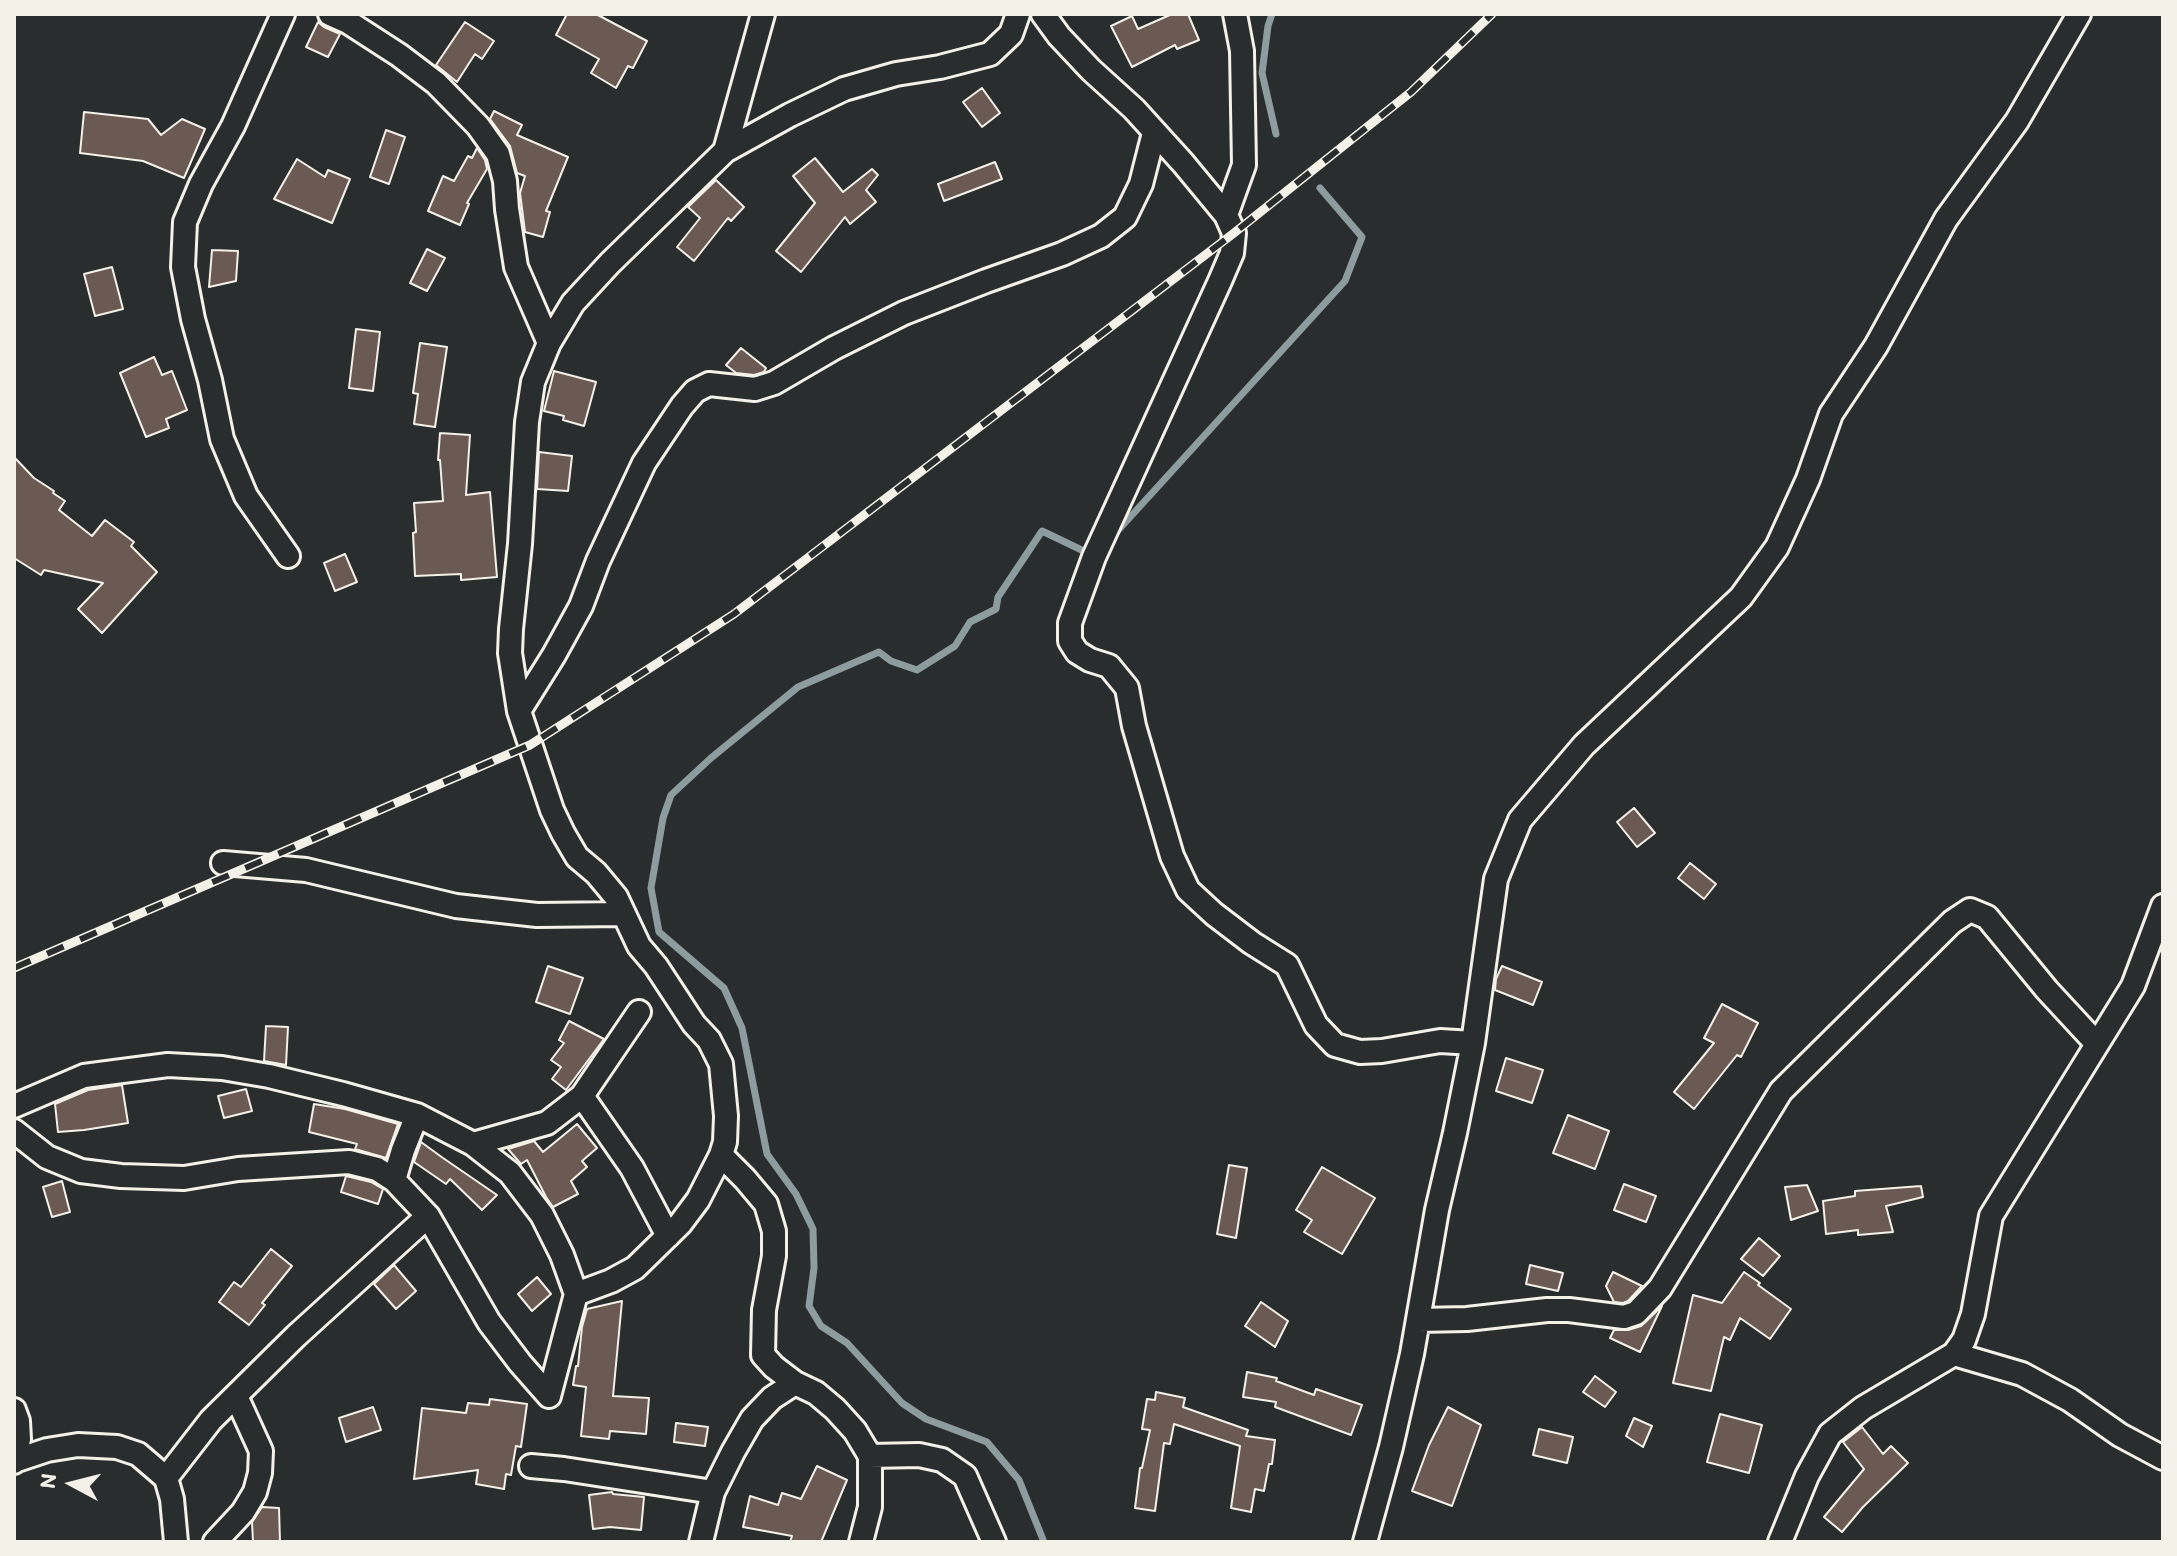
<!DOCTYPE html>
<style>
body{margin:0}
#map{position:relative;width:2177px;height:1556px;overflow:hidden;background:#2a2d2e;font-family:Itim,sans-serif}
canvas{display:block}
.frame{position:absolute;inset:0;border:16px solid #f4f1e8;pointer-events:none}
.north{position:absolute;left:32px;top:1444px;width:80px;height:80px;-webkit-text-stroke:6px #2a2d2e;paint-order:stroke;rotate:277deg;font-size:22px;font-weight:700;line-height:32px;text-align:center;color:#f4f1e8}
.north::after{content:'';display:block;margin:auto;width:28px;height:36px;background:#f4f1e8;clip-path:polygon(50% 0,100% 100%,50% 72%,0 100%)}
</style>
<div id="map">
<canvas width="2177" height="1556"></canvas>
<div class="frame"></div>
<div class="north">N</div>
</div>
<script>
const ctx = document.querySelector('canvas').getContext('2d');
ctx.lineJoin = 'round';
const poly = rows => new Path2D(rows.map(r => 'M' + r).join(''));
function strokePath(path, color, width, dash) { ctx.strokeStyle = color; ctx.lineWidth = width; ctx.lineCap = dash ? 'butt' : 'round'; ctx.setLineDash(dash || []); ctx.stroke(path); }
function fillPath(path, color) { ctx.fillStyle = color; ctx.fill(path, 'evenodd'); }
const stream = poly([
 [1272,14,1268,26,1262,73,1276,134],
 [1112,537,1345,281,1362,237,1320,188],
 [1044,1542,1019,1480,987,1442,926,1419,902,1403,847,1343,821,1326,809,1306,814,1268,813,1229,796,1194,767,1154,742,1028,724,988,659,932,651,888,663,818,671,795,711,758,798,687,879,652,891,661,917,670,955,646,970,622,996,609,998,597,1042,531,1092,555]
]);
const building = poly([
 [567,14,596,14,647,41,633,68,628,66,616,88,591,73,599,59,556,35,567,14],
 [1172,14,1188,14,1199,40,1177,49,1175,45,1132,67,1111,26,1132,16,1138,29,1172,14],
 [318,22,324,27,340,34,328,57,306,47,318,22],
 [465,22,494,41,482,59,475,54,457,82,436,65,465,22],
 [982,88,1000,113,982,127,963,102,982,88],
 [494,111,522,125,517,135,568,157,546,211,550,212,543,237,525,232,520,193,525,176,517,173,510,146,490,119,494,111],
 [84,112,148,119,161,135,182,119,205,129,184,178,143,161,80,153,84,112],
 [386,130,405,137,389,184,370,177,386,130],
 [477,148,485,160,487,169,467,203,469,204,460,225,428,211,443,176,454,181,468,156,472,158,477,148],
 [815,158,843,192,872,169,878,175,866,190,876,202,850,224,845,217,801,272,776,251,815,203,793,176,815,158],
 [297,159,325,177,328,170,350,179,332,223,274,199,297,159],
 [995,162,1002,179,944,201,938,184,995,162],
 [716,180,744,207,731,221,728,218,694,261,677,247,700,218,688,207,716,180],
 [427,249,445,258,427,291,410,283,427,249],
 [212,250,238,251,236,281,209,287,212,250],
 [112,267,123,309,95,316,84,274,112,267],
 [356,329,380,332,373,391,349,388,356,329],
 [420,343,447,347,435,427,414,424,418,394,413,393,420,343],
 [741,348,766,368,764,372,754,375,736,373,726,365,741,348],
 [154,357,162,375,172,371,187,410,166,419,169,428,146,437,120,373,154,357],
 [554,371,596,382,584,426,563,420,564,416,544,411,554,371],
 [440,433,470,435,466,495,490,492,497,577,461,580,461,574,415,576,413,533,416,532,414,503,443,501,440,460,438,460,440,433],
 [539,452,572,456,568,491,537,489,539,452],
 [14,457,34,478,54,491,53,493,65,501,59,510,92,536,105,520,134,542,131,546,157,572,102,633,78,609,103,583,44,570,41,575,14,558,14,457],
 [345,554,357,582,335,591,324,563,345,554],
 [1634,808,1655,833,1637,847,1617,822,1634,808],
 [1690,863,1716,884,1704,899,1678,878,1690,863],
 [548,966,583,978,570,1014,536,1002,548,966],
 [1502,966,1542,982,1533,1005,1495,990,1496,979,1502,966],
 [1722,1004,1758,1023,1741,1057,1737,1055,1694,1109,1674,1092,1714,1043,1704,1038,1722,1004],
 [569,1021,604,1039,566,1090,552,1079,561,1067,551,1060,564,1043,559,1040,569,1021],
 [266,1026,288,1027,286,1065,264,1061,266,1026],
 [1506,1058,1543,1070,1532,1103,1496,1091,1506,1058],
 [122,1085,128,1123,84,1130,58,1132,55,1104,88,1090,122,1085],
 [246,1089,252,1111,224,1118,218,1096,246,1089],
 [314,1104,345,1109,398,1124,386,1158,355,1149,357,1144,309,1132,314,1104],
 [1568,1115,1609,1131,1595,1169,1553,1153,1568,1115],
 [577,1124,597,1148,582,1161,587,1167,571,1181,578,1194,553,1207,546,1197,527,1160,521,1164,508,1149,534,1141,543,1152,577,1124],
 [421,1142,443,1158,497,1195,482,1210,450,1179,446,1184,414,1162,421,1142],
 [1229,1165,1247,1168,1236,1238,1217,1234,1229,1165],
 [1322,1167,1375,1198,1342,1254,1304,1232,1312,1220,1296,1210,1322,1167],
 [346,1176,371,1182,383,1189,378,1204,341,1192,346,1176],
 [62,1181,70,1212,52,1217,43,1187,62,1181],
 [1624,1184,1656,1196,1646,1222,1614,1210,1624,1184],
 [1807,1185,1818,1211,1791,1220,1785,1187,1807,1185],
 [1921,1186,1923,1197,1886,1206,1893,1232,1858,1235,1858,1230,1826,1234,1823,1201,1855,1196,1855,1191,1921,1186],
 [1759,1238,1780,1256,1763,1276,1741,1259,1759,1238],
 [271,1249,292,1266,262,1303,265,1305,249,1325,219,1302,234,1282,241,1287,271,1249],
 [394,1265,416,1291,396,1309,374,1284,394,1265],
 [1530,1265,1563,1273,1558,1291,1526,1284,1530,1265],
 [1613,1272,1642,1286,1628,1301,1623,1303,1614,1302,1606,1286,1613,1272],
 [1744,1272,1760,1283,1758,1285,1791,1309,1770,1339,1740,1318,1730,1340,1724,1337,1711,1391,1673,1383,1693,1295,1722,1303,1744,1272],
 [537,1277,551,1294,532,1311,518,1294,537,1277],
 [622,1301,613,1396,649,1398,646,1434,610,1431,609,1439,581,1436,586,1387,573,1385,576,1366,578,1366,582,1327,587,1309,622,1301],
 [1261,1302,1288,1321,1275,1347,1245,1326,1261,1302],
 [1662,1306,1640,1352,1610,1338,1614,1330,1628,1330,1641,1326,1662,1306],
 [1247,1372,1277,1378,1276,1381,1314,1395,1316,1389,1362,1405,1351,1435,1275,1407,1276,1402,1243,1397,1247,1372],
 [1595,1376,1616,1392,1605,1407,1583,1392,1595,1376],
 [1156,1392,1185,1398,1183,1407,1248,1430,1246,1436,1275,1440,1272,1464,1269,1464,1264,1491,1255,1489,1251,1512,1231,1508,1240,1446,1174,1424,1170,1444,1164,1443,1155,1511,1135,1508,1140,1468,1142,1468,1150,1430,1142,1429,1147,1399,1155,1400,1156,1392],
 [490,1399,527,1404,521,1447,516,1446,511,1475,506,1474,504,1489,476,1484,478,1470,414,1479,422,1408,466,1413,468,1403,489,1405,490,1399],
 [373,1407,381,1430,346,1442,339,1418,373,1407],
 [1448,1407,1481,1425,1452,1506,1412,1491,1429,1445,1448,1407],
 [1720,1414,1762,1425,1749,1473,1707,1462,1720,1414],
 [1634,1418,1652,1426,1643,1447,1626,1436,1634,1418],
 [676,1423,708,1427,705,1446,674,1442,676,1423],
 [1862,1427,1883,1454,1891,1446,1908,1463,1863,1507,1842,1532,1824,1517,1864,1469,1843,1442,1862,1427],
 [1539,1429,1573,1437,1567,1463,1533,1455,1539,1429],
 [817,1466,847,1480,821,1542,790,1542,792,1536,743,1527,750,1496,778,1505,782,1493,801,1499,817,1466],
 [612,1492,613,1494,644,1497,641,1530,610,1527,593,1529,589,1495,612,1492],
 [262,1507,279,1508,280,1542,253,1542,252,1522,262,1507]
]);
const minor = poly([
 [283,14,233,126,201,184,185,222,183,267,193,319,210,380,222,439,246,496,288,556],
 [330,14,348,22,399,55,436,83,478,126,498,154,505,181,507,209,516,267,549,343],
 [1043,14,1059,36,1091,70,1134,109,1183,163,1226,215,1234,233,1232,253,1220,281,1094,557,1070,623,1070,641,1077,652,1090,660,1109,666,1127,688,1134,726,1172,856,1188,890,1214,914,1252,943,1287,965,1316,1025,1335,1045,1360,1052,1382,1051,1440,1041,1473,1043],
 [725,151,763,14],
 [1226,215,1244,165,1242,51,1235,14],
 [519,711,554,655,581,606,598,561,644,463,682,406,695,391,709,384,755,389,774,383,834,348,904,313,986,281,1062,254,1101,236,1125,217,1141,184,1154,133],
 [223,863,306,870,456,906,537,915,624,914],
 [582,1096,632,1168,668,1236],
 [14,1106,84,1076,168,1065,222,1068,269,1076,343,1094,417,1115,473,1144,510,1173,542,1215,562,1255,576,1294],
 [14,1131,47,1157,81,1171,121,1176,184,1178,238,1169,349,1162,377,1169,394,1180,428,1216,489,1322,520,1363,549,1396],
 [473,1144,547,1123,582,1096,639,1012],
 [721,1155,745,1179,766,1204,774,1231,774,1256,764,1310,763,1355,774,1367,795,1383,816,1393,835,1409,855,1431,870,1456,870,1507,861,1542],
 [394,1180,403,1150,417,1115],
 [1418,1320,1467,1319,1547,1310,1569,1310,1624,1317,1636,1313,1660,1288,1781,1091,1952,922,1970,910,1987,917,2047,990,2097,1044],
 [1954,1354,2022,1374,2070,1400,2120,1435,2163,1458],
 [549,1396,576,1294,611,1281,635,1268,680,1224,698,1200,721,1155,725,1142,726,1116,721,1064,709,1040,694,1024,656,966,639,946,616,897,596,873,577,857,563,833,552,810,519,711,510,653,511,629,520,544,527,422,533,382,549,343,573,303,610,263,725,151,790,115,844,89,896,74,940,67,990,54,1011,34,1018,14],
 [14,1410,18,1421,19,1439,14,1462],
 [870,1456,919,1455,942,1460,965,1476,994,1542],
 [14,1461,47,1450,78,1445,117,1447,138,1454,166,1478,172,1499,176,1542],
 [531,1466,564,1469,713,1492],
 [166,1478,211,1420,296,1336,428,1216],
 [215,1542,243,1512,255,1492,260,1473,261,1451,236,1396],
 [701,1542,713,1492,733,1452,752,1419,772,1398,795,1383],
 [1365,1542,1391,1447,1412,1354,1437,1210,1455,1133,1473,1043,1496,879,1520,820,1584,745,1741,597,1777,547,1808,479,1831,414,1876,346,1946,219,2017,121,2079,14],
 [1780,1542,1807,1476,1830,1434,1863,1408,1954,1354,1964,1340,1973,1314,1991,1216,2133,986,2163,906]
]);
const rail = poly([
 [14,968,530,745,734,614,1234,233,1411,92,1492,14]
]);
strokePath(stream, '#8d9c9e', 7);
fillPath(building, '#6b5a53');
strokePath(building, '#f4f1e8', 2);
strokePath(minor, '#f4f1e8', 28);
strokePath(minor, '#2a2d2e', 22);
strokePath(rail, '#f4f1e8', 9);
strokePath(rail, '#2a2d2e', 6, [18]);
</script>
